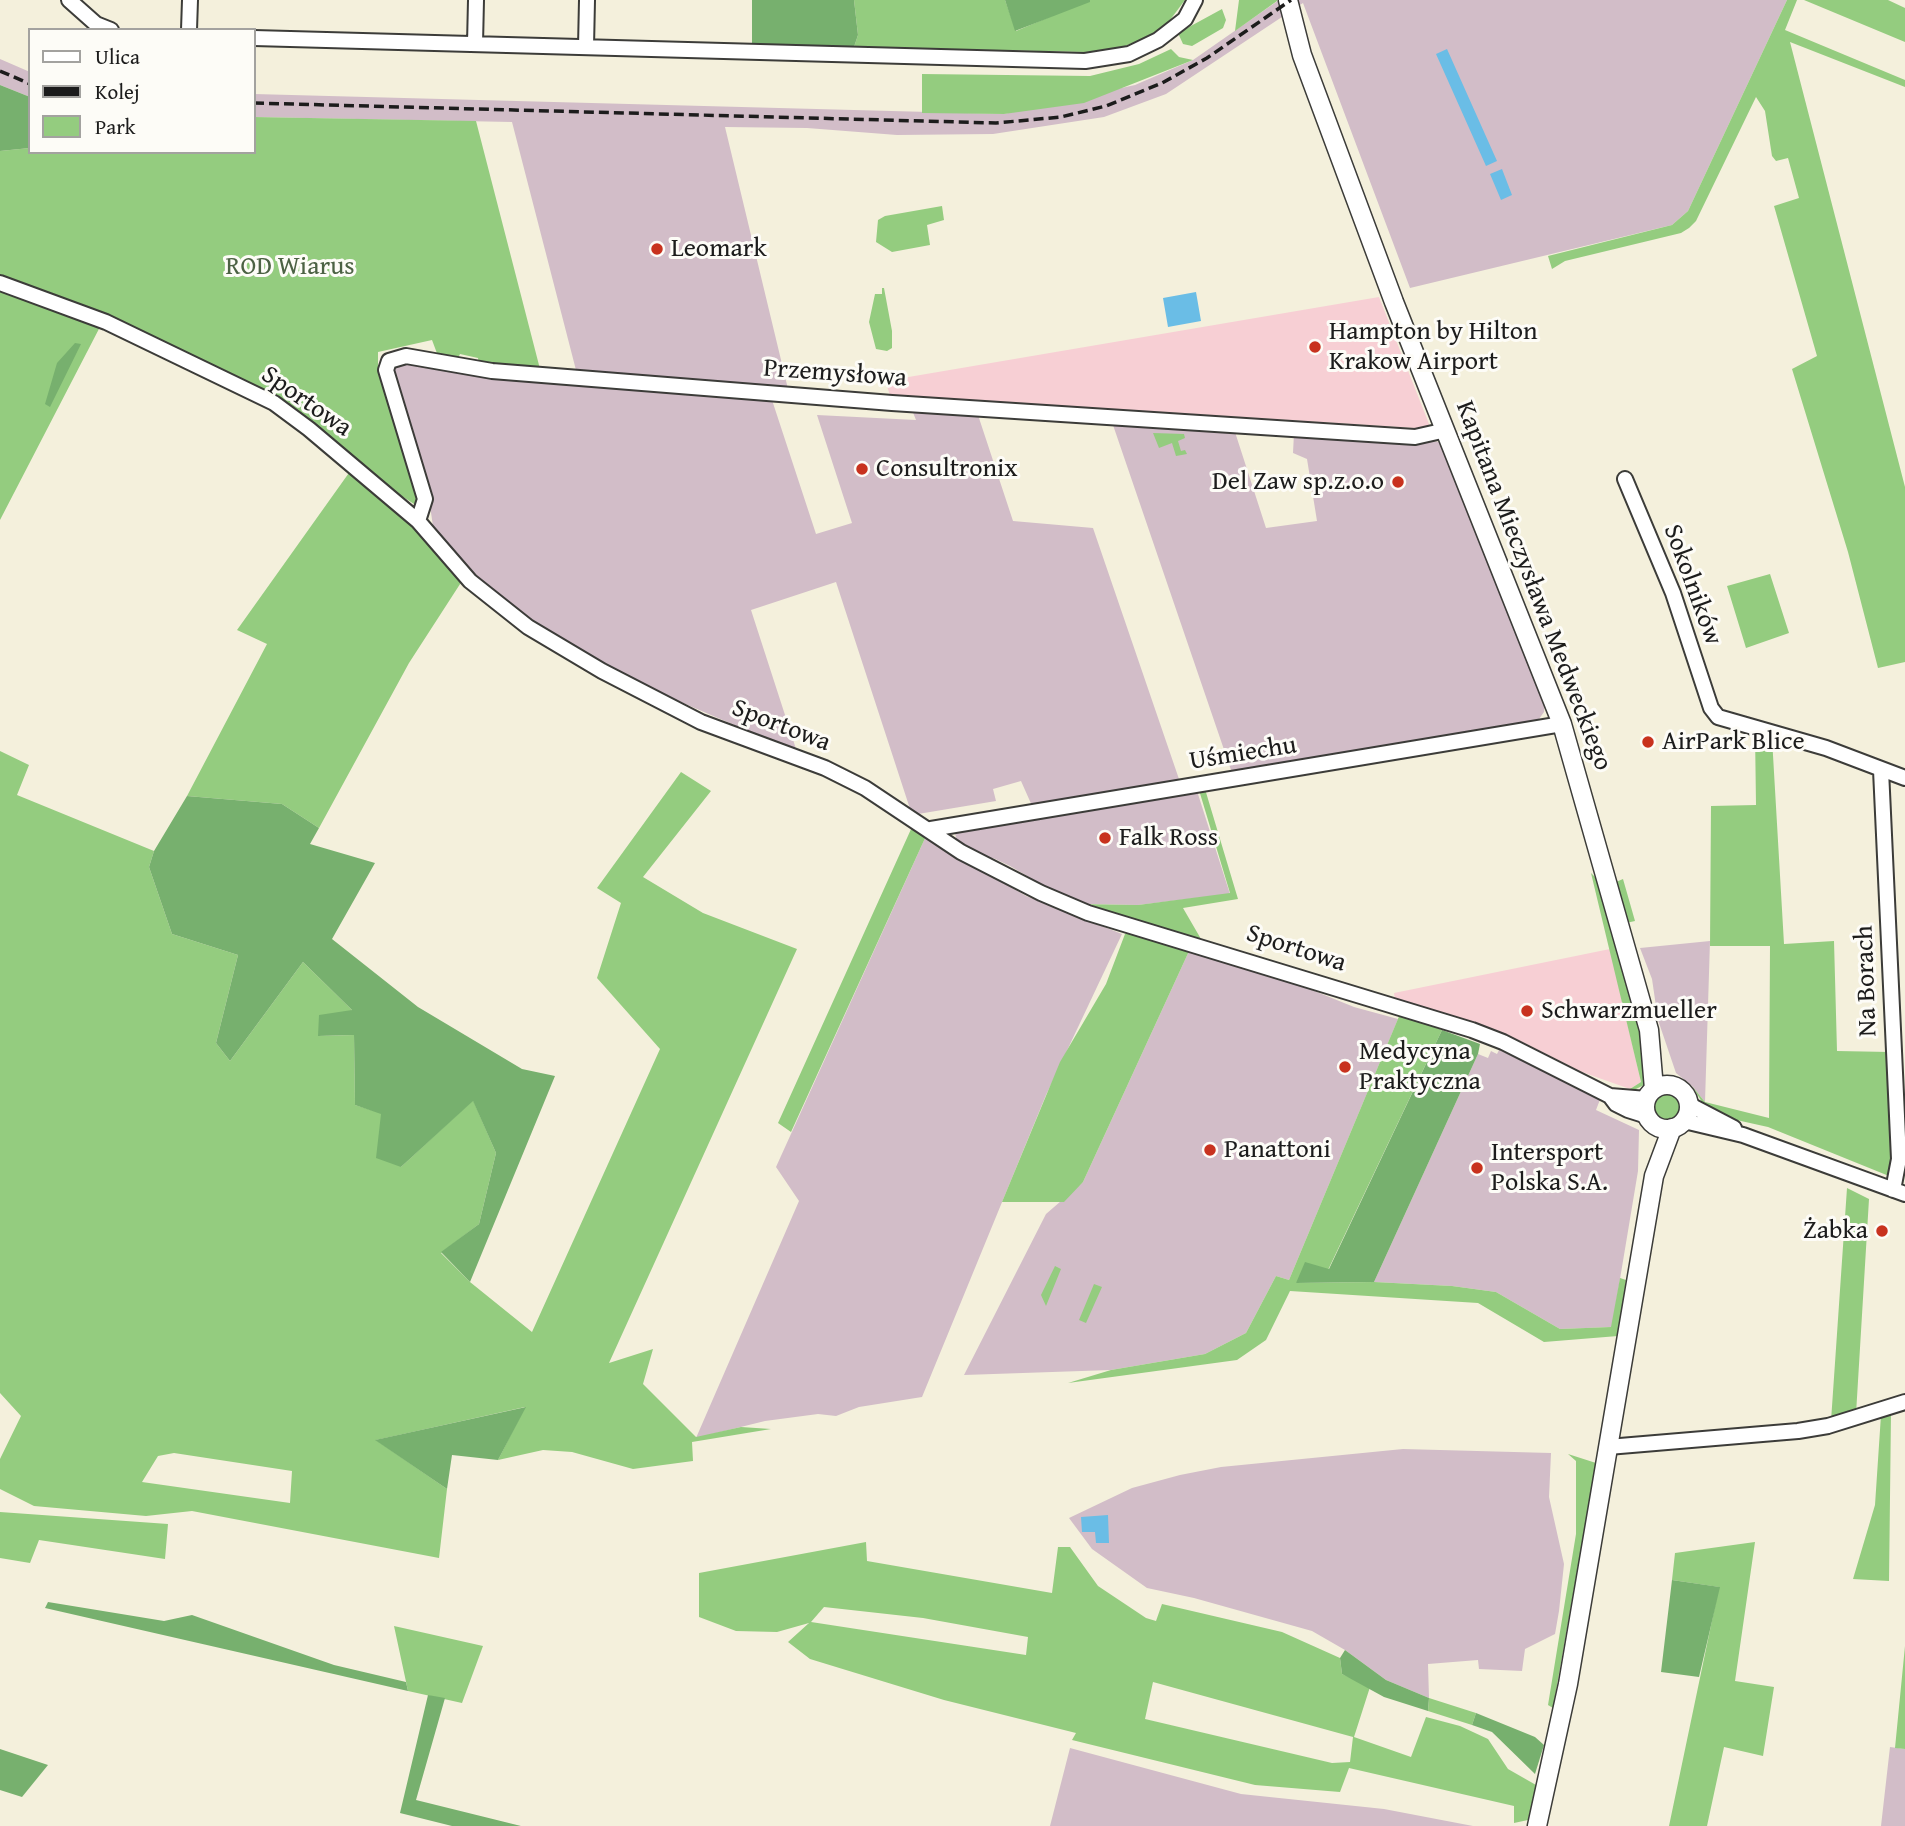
<!DOCTYPE html>
<meta charset="utf-8">
<style>
body{margin:0}
#map{position:relative;width:1905px;height:1826px;overflow:hidden;background:#f4f0dc;font-family:"Gentium Book Plus",serif}
canvas{display:block}
.legend{position:absolute;left:28px;top:28px;width:228px;height:126px;box-sizing:border-box;background:#fdfcf7;border:2px solid #a3a29f;margin:0;padding:9px 12px;list-style:none;font-size:21px;color:#1c1c1c}
.legend li{display:flex;align-items:center;gap:14px;height:35px}
.legend b{width:35px;border:2px solid #a3a29f}
</style>
<div id="map">
<canvas width="1905" height="1826"></canvas>
<ul class="legend">
<li><b style="height:9px;background:#fff"></b>Ulica</li>
<li><b style="height:9px;background:#1c1c1c"></b>Kolej</li>
<li><b style="height:19px;background:#94cc7f"></b>Park</li>
</ul>
</div>
<script>
const ctx = document.querySelector('canvas').getContext('2d');
ctx.lineJoin = 'round';
function fillPath(path, color) { ctx.fillStyle = color; ctx.fill(path, 'evenodd'); }
const poly = rows => new Path2D(rows.map(r => 'M' + r).join(''));
function strokePath(path, color, width, dash) { ctx.strokeStyle = color; ctx.lineWidth = width; ctx.lineCap = dash ? 'butt' : 'round'; ctx.setLineDash(dash || []); ctx.stroke(path); }
function write(font, color, halo, rows, align = 'center') {
  ctx.font = font + ' "Gentium Book Plus",serif'; ctx.lineWidth = 6; ctx.setLineDash([]); ctx.textBaseline = 'middle'; ctx.strokeStyle = halo; ctx.fillStyle = color; for (const [text, x, y, turn = 0] of rows) {
    ctx.save(); ctx.translate(x, y); ctx.rotate((+turn || 0) * Math.PI / 180); ctx.textAlign = isNaN(turn) ? turn : align; if (halo) ctx.strokeText(text, 0, 0); ctx.fillText(text, 0, 0); ctx.restore();
  }
}
const built = poly([
 [1379,297,1431,429,890,395,885,381],
 [1610,949,1641,1082,1630,1089,1582,1072,1518,1040,1395,1001,1394,993]
]);
const industrial = poly([
 [1279,0,1787,0,1688,211,1672,225,1410,288,1303,3,1166,94,1104,117,993,134,897,135,807,128,725,127,788,389,577,374,512,122,254,117,254,94,1004,114,1135,85,1193,60],
 [0,59,30,72,30,97,0,85],
 [399,362,555,382,772,400,816,534,852,523,817,415,916,420,912,410,978,415,1013,521,1093,528,1180,782,1033,808,1021,781,993,789,996,801,912,815,836,582,751,610,797,752,604,669,519,617,471,578,434,533,429,499,392,368],
 [1113,425,1234,429,1266,528,1317,521,1307,459,1293,453,1294,433,1442,442,1545,700,1544,712,1534,726,1232,773],
 [1197,791,1230,894,1138,905,1075,904,1010,866,993,858,987,861,957,842,954,828],
 [926,836,1026,896,1122,934,1046,1095,922,1397,859,1407,836,1416,818,1414,765,1421,696,1438,799,1201,776,1167],
 [1710,941,1705,1102,1692,1086,1676,1073,1658,1020,1652,979,1640,948],
 [1190,949,1275,975,1354,1007,1398,1019,1289,1280,1276,1276,1246,1333,1205,1354,1111,1370,964,1375,1046,1214,1083,1182],
 [1499,1050,1601,1097,1596,1110,1639,1130,1638,1171,1612,1327,1560,1329,1496,1292,1452,1286,1374,1282,1478,1054,1488,1058,1491,1051,1497,1054],
 [1403,1449,1551,1453,1549,1497,1564,1564,1559,1611,1555,1634,1525,1649,1522,1671,1479,1669,1478,1660,1428,1664,1429,1698,1386,1680,1345,1650,1312,1631,1194,1598,1147,1588,1092,1549,1069,1518,1132,1488,1180,1475,1221,1467],
 [1890,1747,1905,1749,1905,1826,1881,1826],
 [1070,1748,1241,1794,1384,1809,1473,1826,1050,1826]
]);
const green = poly([
 [854,0,1005,0,1016,31,1090,0,1185,0,1161,32,1112,51,1086,52,854,47,858,35],
 [1239,0,1277,0,1277,1,1235,31],
 [1787,0,1797,0,1785,30,1905,80,1905,87,1790,42,1905,487,1905,662,1878,668,1848,552,1792,369,1817,356,1774,206,1799,198,1788,158,1776,161,1772,156,1765,111,1756,97,1696,221,1689,228,1681,233,1565,261,1552,269,1548,256,1672,225,1688,211],
 [1804,0,1888,0,1905,8,1905,42],
 [1222,9,1226,20,1223,28,1192,46,1183,44,1178,33],
 [1171,49,1179,57,1193,60,1084,103,1004,114,922,113,922,74,1090,76,1139,64],
 [254,117,476,121,540,369,479,364,478,358,460,354,457,360,438,356,432,340,378,352,378,369,419,492,419,500,414,504,191,357,68,300,0,278,0,151,30,148,30,152,254,152],
 [942,206,944,220,927,225,930,245,892,252,876,242,878,220,885,216],
 [0,288,101,325,0,520],
 [882,288,884,288,892,331,892,348,887,351,876,349,869,322,875,294,882,294],
 [1153,433,1184,434,1185,438,1178,441,1181,451,1185,450,1187,454,1176,456,1172,443,1159,448],
 [351,470,409,520,462,581,409,663,319,828,282,804,187,796,267,644,237,630],
 [1770,574,1789,633,1746,648,1727,586],
 [1755,732,1772,738,1784,944,1834,941,1837,1051,1890,1052,1895,1169,1889,1176,1768,1127,1732,1119,1705,1107,1692,1086,1705,1102,1769,1118,1770,946,1710,946,1711,806,1756,805],
 [0,751,29,765,17,795,154,851,149,867,172,934,238,955,216,1043,230,1061,303,962,352,1010,319,1036,354,1035,355,1105,381,1113,401,1167,473,1100,496,1153,479,1224,441,1253,470,1282,532,1332,660,1049,597,978,621,903,597,888,681,772,711,791,643,877,703,913,797,949,609,1363,653,1349,643,1384,696,1437,741,1427,771,1429,692,1442,693,1461,633,1469,572,1452,543,1450,498,1460,525,1407,376,1440,447,1489,439,1558,192,1511,146,1516,34,1506,0,1489,0,1459,21,1416,0,1393],
 [174,1453,292,1471,290,1503,142,1482,158,1456],
 [1205,789,1238,899,1183,908,1201,939,1075,904,1138,905,1230,893,1199,790],
 [912,827,926,836,791,1132,778,1123],
 [1591,873,1599,881,1644,1050,1647,1076,1644,1085,1636,1089,1630,1089,1641,1082],
 [1623,879,1635,921,1626,923,1616,882],
 [1134,932,1190,949,1083,1182,1064,1202,1002,1202,1060,1062,1106,984,1125,934],
 [1400,1014,1442,1030,1328,1270,1296,1283,1374,1282,1452,1286,1496,1292,1560,1329,1611,1327,1620,1278,1626,1280,1618,1336,1544,1342,1478,1303,1290,1291,1266,1340,1237,1360,1068,1383,1111,1370,1205,1354,1246,1333,1276,1276,1289,1280],
 '1651 1106a16 16 0 1 1 32 0a16 16 0 1 1-32 0Z',
 [1847,1188,1869,1199,1856,1414,1831,1421],
 [1055,1266,1061,1269,1046,1306,1041,1295],
 [1094,1284,1102,1287,1086,1323,1079,1320],
 [1891,1413,1889,1581,1853,1579,1875,1505,1881,1415],
 [1568,1454,1596,1463,1553,1708,1548,1705,1576,1534,1576,1461],
 [0,1512,168,1524,165,1559,39,1540,30,1563,0,1558],
 [866,1542,867,1561,1052,1593,1058,1547,1070,1547,1098,1586,1146,1618,1156,1621,1162,1604,1282,1632,1340,1658,1342,1674,1370,1687,1354,1737,1411,1757,1426,1717,1460,1726,1488,1739,1508,1769,1536,1785,1528,1820,1514,1823,1514,1806,1349,1768,1340,1792,1255,1785,1072,1740,1076,1733,944,1700,810,1659,788,1642,809,1623,777,1632,736,1631,699,1617,699,1573],
 [824,1607,923,1618,1028,1637,1026,1655,811,1622],
 [1153,1682,1353,1737,1350,1762,1332,1763,1145,1719],
 [1755,1542,1735,1681,1774,1687,1763,1756,1724,1747,1707,1826,1669,1826,1719,1587,1672,1580,1675,1553],
 [394,1626,483,1646,462,1703,408,1691],
 [1905,1646,1905,1749,1895,1748],
 [1429,1698,1476,1713,1472,1725,1428,1711]
]);
const forest = poly([
 [752,0,854,0,858,35,854,47,752,46],
 [1005,0,1090,0,1090,2,1015,31],
 [0,85,30,97,30,148,0,151],
 [75,343,81,344,50,407,45,404,57,363],
 [187,796,282,804,319,828,310,844,375,863,332,939,418,1007,522,1069,555,1076,470,1282,441,1252,479,1224,496,1153,473,1101,401,1167,376,1158,381,1114,355,1105,354,1035,318,1036,319,1015,352,1010,303,962,230,1061,216,1043,238,955,172,934,149,867,154,851],
 [1442,1030,1480,1044,1478,1054,1374,1282,1296,1283,1305,1262,1329,1269],
 [526,1407,498,1460,452,1455,447,1489,375,1440],
 [1672,1580,1720,1587,1699,1677,1661,1672],
 [48,1602,164,1621,192,1615,334,1665,406,1682,408,1691,45,1608],
 [1345,1650,1386,1680,1429,1698,1428,1711,1384,1697,1342,1674,1340,1658],
 [428,1695,445,1698,416,1800,521,1826,452,1826,400,1813],
 [1476,1713,1535,1737,1544,1745,1535,1774,1492,1732,1472,1725],
 [0,1749,48,1765,22,1797,0,1790]
]);
const water = poly([
 [1447,49,1497,161,1486,166,1436,54],
 [1502,169,1512,195,1501,200,1490,174],
 [1196,292,1201,321,1168,327,1163,298],
 [1108,1515,1109,1543,1096,1543,1095,1532,1082,1532,1081,1517]
]);
const minor = poly([
 [69,0,96,24,111,30],
 [189,30,190,0],
 [254,38,1085,61,1129,54,1158,40,1185,19,1195,0],
 [475,44,476,0],
 [586,47,587,0],
 [0,283,106,322,274,403,309,429,418,521,470,581,528,627,602,671,701,722,825,768,865,788,961,852,1041,893,1088,913,1472,1030,1503,1042,1610,1096,1647,1099],
 [1625,479,1673,593,1711,708,1718,717,1826,748,1905,778],
 [418,521,425,499,386,370,389,361,406,356,492,371,892,403,1415,437,1446,430],
 [1881,770,1899,1159,1893,1190],
 [931,829,1562,724],
 [1610,1096,1616,1104,1628,1110,1647,1116],
 [1688,1104,1734,1128],
 [1684,1121,1743,1135,1905,1194],
 [1608,1447,1798,1431,1828,1426,1905,1402]
]);
const major = poly([
 [1288,0,1302,55,1394,302,1562,724,1649,1030,1654,1089],
 '1645 1107a22 22 0 1 1 44 0a22 22 0 1 1-44 0Z',
 [1537,1826,1568,1684,1654,1176,1672,1128]
]);
const rail = poly([
 [0,71,30,84],
 [254,103,996,123,1061,117,1106,106,1162,83,1207,58,1291,0]
]);
const markers = [
 [657,249,7,"#c8321e"],
 [1315,347,7,"#c8321e"],
 [862,469,7,"#c8321e"],
 [1398,482,7,"#c8321e"],
 [1648,742,7,"#c8321e"],
 [1105,838,7,"#c8321e"],
 [1527,1011,7,"#c8321e"],
 [1345,1067,7,"#c8321e"],
 [1210,1150,7,"#c8321e"],
 [1477,1168,7,"#c8321e"],
 [1882,1231,7,"#c8321e"]
];
const poiNames = [
 ["Leomark",671,249],
 ["Hampton by Hilton",1329,332],
 ["Krakow Airport",1329,362],
 ["Consultronix",876,469],
 ["Del Zaw sp.z.o.o",1384,482,"right"],
 ["AirPark Blice",1662,742],
 ["Falk Ross",1119,838],
 ["Schwarzmueller",1541,1011],
 ["Medycyna",1359,1052],
 ["Praktyczna",1359,1082],
 ["Panattoni",1224,1150],
 ["Intersport",1491,1153],
 ["Polska S.A.",1491,1183],
 ["Żabka",1868,1231,"right"]
];
const parkNames = [
 ["ROD Wiarus",290,267]
];
const streetNames = [
 ["Przemysłowa",835,374,4],
 ["Sportowa",306,402,35],
 ["Sokolników",1692,585,70],
 ["Kapitana Mieczysława Medweckiego",1533,586,69],
 ["Sportowa",781,726,21],
 ["Uśmiechu",1243,754,-9],
 ["Sportowa",1296,949,18],
 ["Na Borach",1867,981,-92]
];
fillPath(built, '#f7cfd4');
fillPath(industrial, '#d2bdc8');
fillPath(green, '#94cc7f');
fillPath(forest, '#77b06e');
fillPath(water, '#6abde6');
strokePath(minor, '#3c3c39', 18);
strokePath(major, '#3c3c39', 21);
strokePath(minor, '#fff', 14);
strokePath(major, '#fff', 18);
strokePath(rail, '#1c1c1c', 3.5, [10, 5]);
for (const [x, y, r, color] of markers) { const dot = new Path2D(); dot.arc(x, y, r, 0, 2 * Math.PI); ctx.fillStyle = color; ctx.fill(dot); strokePath(dot, '#fdfcf7', 2.5); }
write('26px', '#1c1c1c', '#fdfcf7', poiNames, 'left');
write('26px', '#4c6244', '#fdfcf7', parkNames);
write('26px', '#1c1c1c', '#fdfcf7', streetNames);
</script>
